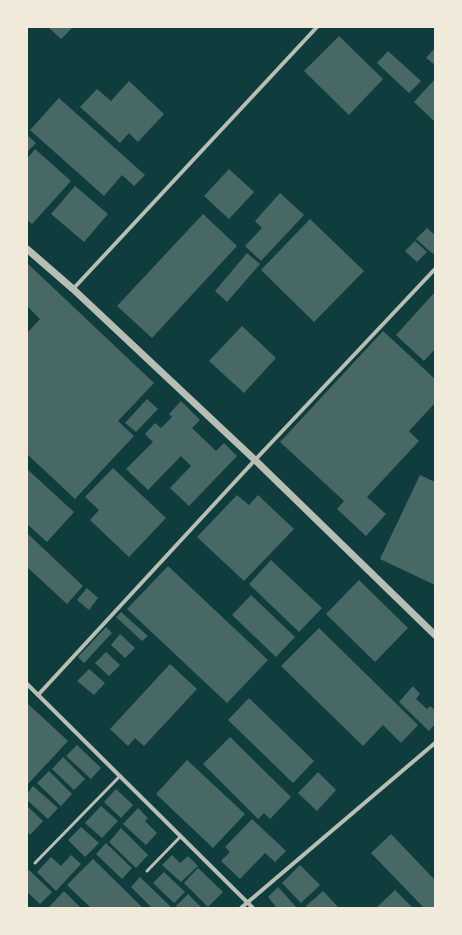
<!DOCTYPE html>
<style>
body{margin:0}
#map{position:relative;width:462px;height:935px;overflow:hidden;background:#0f3d3e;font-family:Overpass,sans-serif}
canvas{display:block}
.frame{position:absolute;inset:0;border:28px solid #f1e9da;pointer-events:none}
</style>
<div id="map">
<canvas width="462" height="935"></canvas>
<div class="frame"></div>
</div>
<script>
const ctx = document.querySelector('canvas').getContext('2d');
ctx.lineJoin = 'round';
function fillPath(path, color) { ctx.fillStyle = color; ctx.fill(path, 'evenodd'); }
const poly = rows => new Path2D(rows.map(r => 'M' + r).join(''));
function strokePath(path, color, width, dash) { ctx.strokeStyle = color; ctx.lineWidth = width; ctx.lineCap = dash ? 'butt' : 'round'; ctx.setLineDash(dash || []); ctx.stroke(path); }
const building = poly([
 [48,27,73,27,61,39],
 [339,36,383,79,349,115,304,71],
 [435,48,435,65,426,58],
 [388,51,421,81,409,93,377,63],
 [435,79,435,122,414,102],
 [129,81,164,114,138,142,129,133,120,143,80,107,97,89,111,101],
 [59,98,145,175,134,186,122,175,104,196,30,130],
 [27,135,36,143,27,152],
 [35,149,71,181,32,224,27,220,27,159],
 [229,169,254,192,229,219,204,196],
 [75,186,108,214,84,242,51,214],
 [280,193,304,215,261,261,245,246,262,228,255,221],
 [203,214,237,246,152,338,117,306],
 [310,219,364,271,314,322,261,270],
 [427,228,435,235,435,252,433,254,416,239],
 [415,241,427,252,417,262,405,251],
 [247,253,260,264,227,302,215,291],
 [27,263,154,383,118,421,134,436,75,499,27,454,27,333,40,319,27,306],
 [435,292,435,349,424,361,396,335],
 [242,326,276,358,244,393,209,361],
 [383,331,435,379,435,403,409,431,419,441,367,497,386,514,366,536,337,509,344,501,280,442],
 [147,399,158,409,136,432,125,423],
 [181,401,200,420,192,428,216,451,224,443,237,456,189,506,170,488,191,466,181,456,148,490,126,469,153,442,145,434,155,423,161,428,172,417,169,414],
 [113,468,166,518,129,557,90,520,99,510,85,497],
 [27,469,74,512,47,542,27,524],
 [420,475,435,482,435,585,380,559],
 [237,495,249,505,258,495,294,529,244,581,197,537],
 [27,533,83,586,67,604,27,567],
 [271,560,322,608,299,632,249,584],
 [168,566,268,660,227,703,127,609],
 [359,580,408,628,375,662,326,614],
 [87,588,98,598,89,610,77,600],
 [251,595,295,637,276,657,232,615],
 [121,612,148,636,142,641,116,617],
 [106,627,112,633,84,663,78,657],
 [319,628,418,725,401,743,383,725,363,746,281,666],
 [120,634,135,648,125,658,111,645],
 [106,652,120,665,109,676,95,663],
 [170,664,197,689,144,746,135,738,128,746,110,729],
 [89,669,105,683,94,695,77,681],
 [413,686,420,694,416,699,427,709,430,706,435,710,435,724,429,731,399,702],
 [249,698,314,761,293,783,228,720],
 [27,703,68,741,27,785],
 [230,737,291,797,270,819,264,813,258,819,203,764],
 [77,745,101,768,91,779,66,756],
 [63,757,85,779,74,790,52,769],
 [187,760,245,814,213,848,156,794],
 [49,771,72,794,61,806,37,783],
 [318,772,336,790,317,811,298,793],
 [33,786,58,808,48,819,27,800,27,794],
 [116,789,133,805,121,818,104,802],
 [27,806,43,821,30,835,27,831],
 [101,806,118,821,102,838,85,823],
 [138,808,148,818,145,821,157,833,146,845,123,824],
 [252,819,286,851,275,862,265,853,240,879,221,861,230,852,225,847],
 [81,827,99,843,85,857,68,840],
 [121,828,148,855,136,868,109,842],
 [391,834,435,880,435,908,424,908,371,853],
 [106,843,132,868,122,879,96,854],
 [71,855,81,864,56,891,37,872,51,857,61,866],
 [172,855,180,863,188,856,198,866,181,882,162,865],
 [93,859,143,908,91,908,67,885],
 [300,865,320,885,301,903,282,883],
 [198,868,223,892,208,907,184,883],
 [29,870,52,892,40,904,27,892,27,872],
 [164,872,185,892,174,903,153,883],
 [140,877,170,906,169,908,152,908,131,887],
 [278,887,297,908,277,908,268,897],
 [395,890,413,908,376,908],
 [64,891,81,908,48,908],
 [323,891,339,908,308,908,306,906],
 [188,894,202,908,178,908,176,906]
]);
const service = poly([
 [35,863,120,776],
 [147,871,181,836]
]);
const minor = poly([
 [73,289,317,27],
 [27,684,253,908],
 [38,695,255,460,435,269],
 [241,908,435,743]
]);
const tertiary = poly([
 [27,249,73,289,255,460,435,635]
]);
fillPath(building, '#486865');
strokePath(service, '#b8beb3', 3);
strokePath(minor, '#b8beb3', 4);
strokePath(tertiary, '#b8beb3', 7);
</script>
